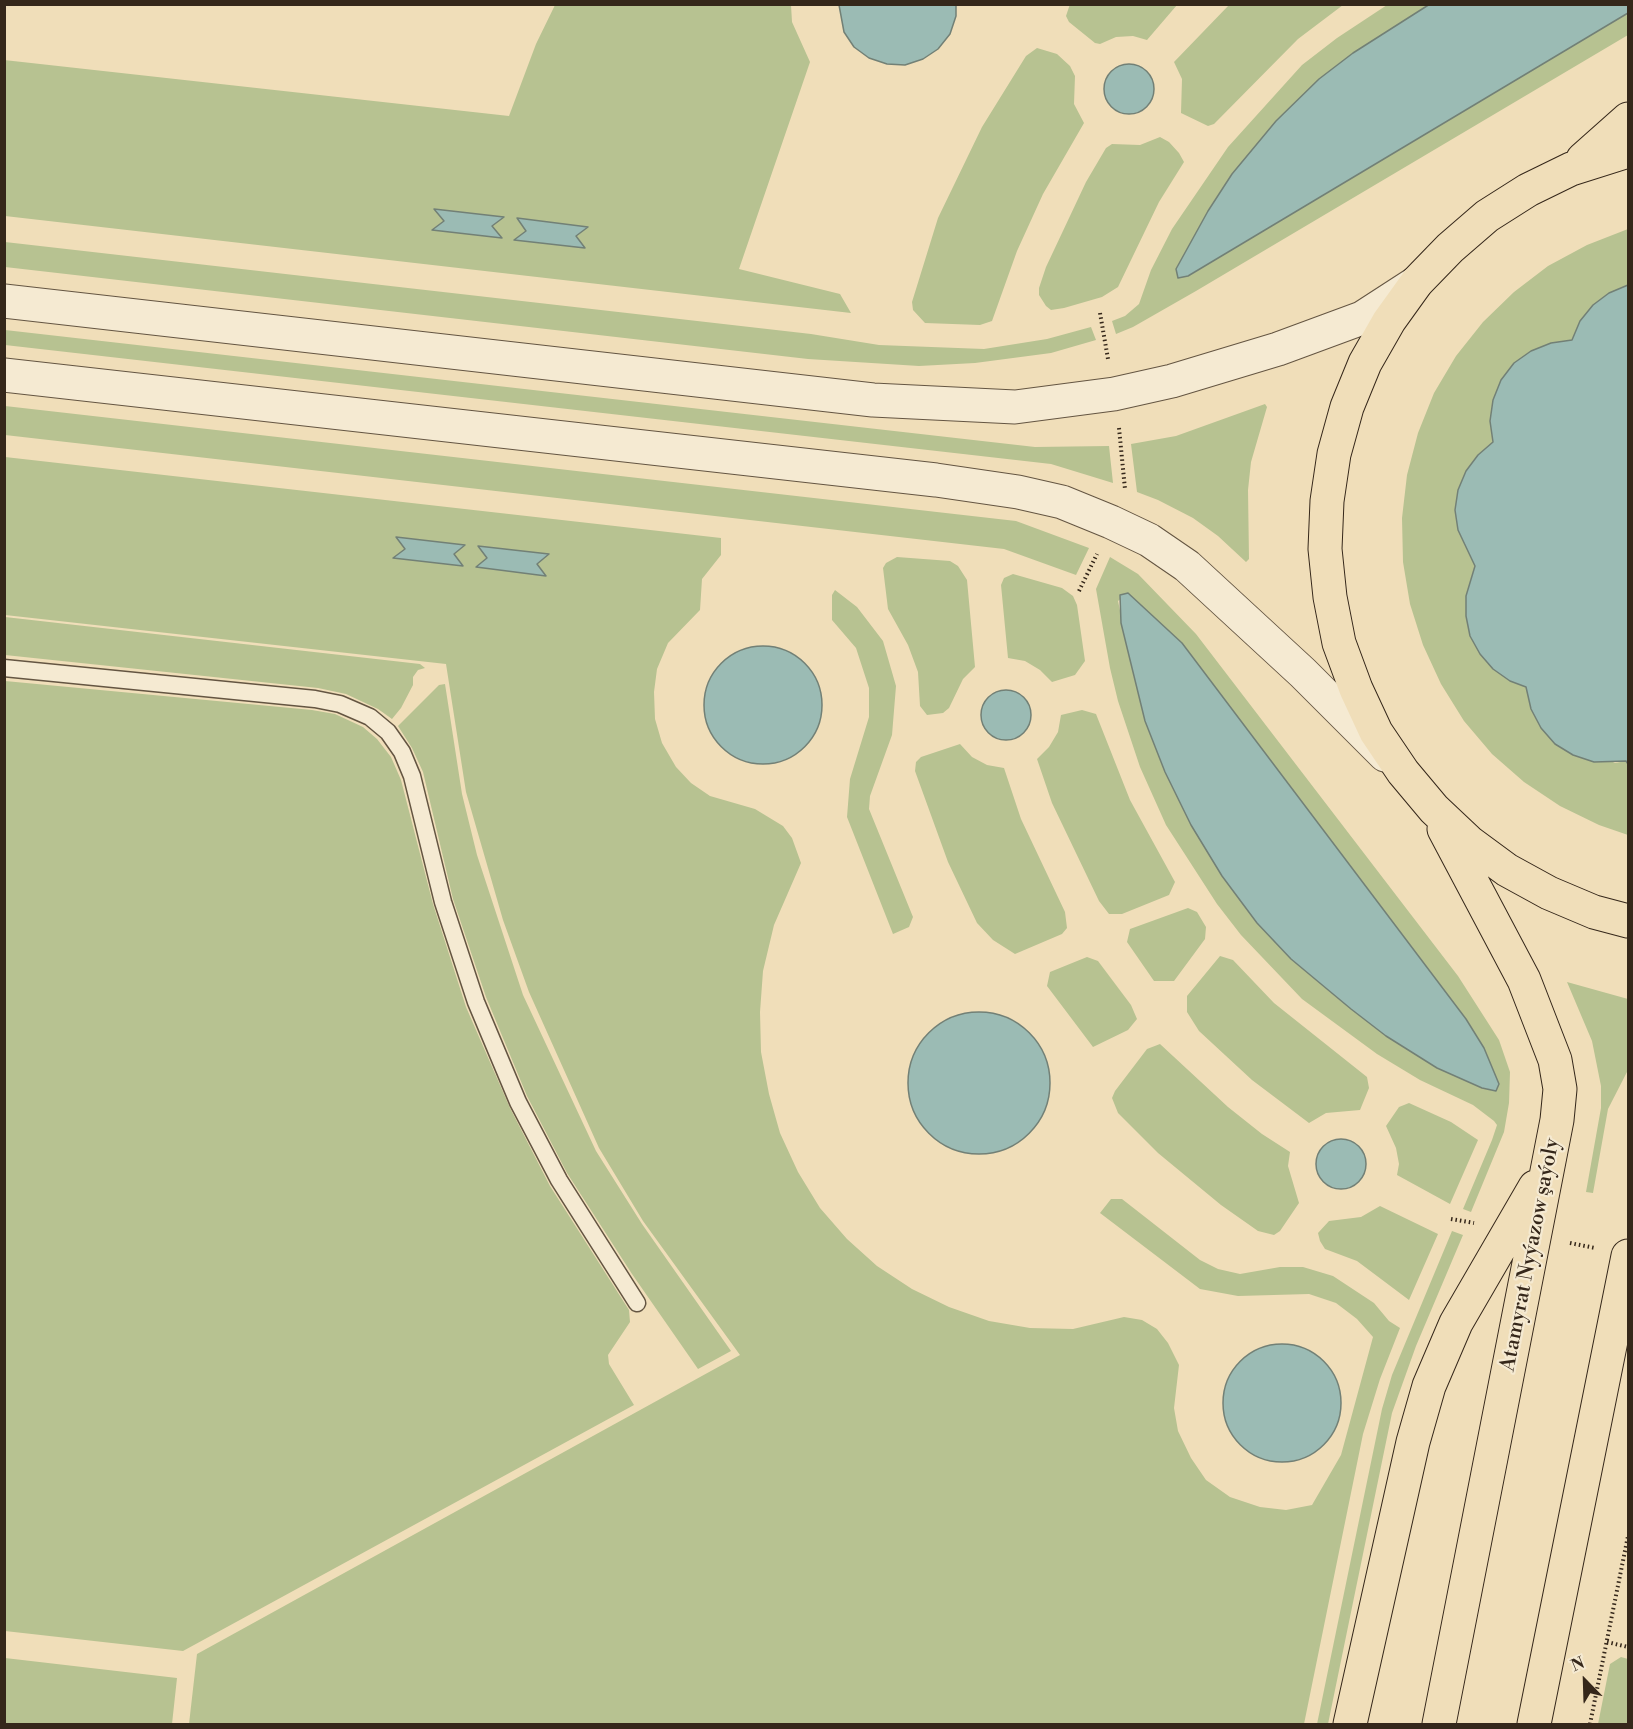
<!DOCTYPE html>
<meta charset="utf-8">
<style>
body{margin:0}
#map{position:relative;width:1633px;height:1729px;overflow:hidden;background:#f0deb9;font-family:"Libre Bodoni",serif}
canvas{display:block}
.frame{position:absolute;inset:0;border:6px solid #35271a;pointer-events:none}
.north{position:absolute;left:1555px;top:1651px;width:60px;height:60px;-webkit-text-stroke:4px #f5ead2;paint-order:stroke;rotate:337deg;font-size:16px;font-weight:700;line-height:24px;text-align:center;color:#35271a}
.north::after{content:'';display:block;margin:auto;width:21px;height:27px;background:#35271a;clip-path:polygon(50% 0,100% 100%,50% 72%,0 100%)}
</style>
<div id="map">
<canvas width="1633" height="1729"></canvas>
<div class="frame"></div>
<div class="north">N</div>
</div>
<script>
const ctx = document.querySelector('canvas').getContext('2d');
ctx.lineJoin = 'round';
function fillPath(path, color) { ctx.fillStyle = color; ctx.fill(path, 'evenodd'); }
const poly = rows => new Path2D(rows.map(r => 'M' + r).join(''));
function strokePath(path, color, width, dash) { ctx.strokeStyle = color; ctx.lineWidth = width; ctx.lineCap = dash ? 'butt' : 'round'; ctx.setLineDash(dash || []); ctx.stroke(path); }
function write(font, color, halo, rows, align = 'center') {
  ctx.font = font + ' "Libre Bodoni",serif'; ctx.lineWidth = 4.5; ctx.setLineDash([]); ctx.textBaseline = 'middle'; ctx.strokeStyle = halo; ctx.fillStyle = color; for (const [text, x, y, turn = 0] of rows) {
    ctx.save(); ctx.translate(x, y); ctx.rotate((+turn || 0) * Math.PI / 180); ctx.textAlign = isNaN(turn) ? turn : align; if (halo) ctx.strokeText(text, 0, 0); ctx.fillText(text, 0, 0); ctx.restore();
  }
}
const green = poly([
 [1070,4,1177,4,1177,5,1147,40,1133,36,1116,37,1100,44,1095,43,1069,22,1066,16],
 [555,5,791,5,792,22,810,62,739,269,840,294,851,313,5,216,4,60,509,116,536,44],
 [1229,5,1343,5,1298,39,1214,124,1208,126,1181,113,1182,79,1174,62],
 [1387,5,1430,5,1353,53,1232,174,1208,211,1176,269,1188,276,1628,13,1628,35,1196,291,1133,327,1116,334,1112,321,1125,316,1139,304,1151,270,1172,229,1228,147,1302,65,1337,38],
 [1037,48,1057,54,1070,66,1075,76,1074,104,1084,123,1043,194,1017,251,992,321,980,325,925,323,913,310,912,302,938,218,982,127,1026,56],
 [1160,137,1169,142,1179,153,1184,162,1159,202,1118,287,1102,297,1064,308,1051,310,1046,306,1039,295,1039,288,1046,267,1086,182,1106,148,1112,144,1140,145],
 [1628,229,1628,285,1609,293,1580,321,1572,340,1551,343,1490,421,1493,442,1478,455,1466,471,1458,490,1455,510,1458,530,1475,566,1466,596,1466,616,1470,636,1510,681,1526,687,1531,709,1541,728,1615,763,1626,761,1628,764,1628,835,1599,825,1560,806,1524,782,1492,754,1464,721,1441,684,1423,645,1410,604,1403,562,1402,518,1407,475,1418,433,1434,393,1456,356,1483,322,1514,292,1548,266,1587,245],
 [5,242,811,334,879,345,984,349,1047,339,1091,327,1096,340,1051,353,975,363,919,366,808,359,5,267],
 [5,330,1035,447,1109,446,1113,483,1051,464,5,345],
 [1265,404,1267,407,1251,462,1248,490,1249,559,1246,562,1218,536,1193,518,1158,500,1137,492,1131,444,1176,436],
 [5,406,1016,521,1089,548,1076,575,1004,549,5,435],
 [5,457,721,538,721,555,702,579,700,610,668,643,657,669,654,692,655,719,662,743,676,767,691,783,710,796,755,809,783,826,792,838,801,863,774,925,763,971,760,1012,761,1052,769,1094,780,1133,798,1172,820,1208,847,1239,877,1266,912,1289,949,1307,989,1321,1030,1328,1073,1329,1124,1317,1142,1320,1157,1329,1168,1343,1179,1365,1174,1408,1178,1431,1191,1458,1206,1480,1230,1497,1260,1507,1286,1510,1312,1505,1341,1455,1373,1337,1357,1319,1336,1303,1309,1294,1238,1296,1200,1289,1100,1213,1111,1199,1122,1199,1200,1260,1218,1269,1240,1274,1280,1267,1303,1267,1333,1276,1374,1303,1389,1321,1400,1328,1380,1379,1363,1434,1304,1724,189,1724,197,1654,740,1355,643,1221,599,1148,529,992,503,920,466,792,446,664,5,615],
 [897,557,950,561,958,566,967,580,975,667,963,679,949,708,943,713,927,715,920,706,918,672,908,645,888,609,883,568,886,563],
 [1110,557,1138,574,1196,634,1458,976,1499,1040,1510,1072,1509,1103,1504,1132,1471,1212,1463,1209,1492,1140,1497,1125,1494,1121,1473,1105,1420,1080,1377,1054,1302,999,1241,935,1217,904,1166,825,1140,767,1118,701,1110,668,1096,589],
 [1128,593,1182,643,1466,1019,1484,1048,1499,1084,1496,1091,1482,1088,1386,1036,1351,1009,1291,959,1257,923,1222,876,1134,677,1118,601],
 [1013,574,1062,588,1073,596,1077,605,1085,661,1075,675,1052,682,1040,670,1025,661,1008,658,1001,585,1004,578],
 [835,590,857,607,883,641,896,686,892,735,870,796,869,809,913,917,909,927,893,934,847,817,850,779,869,717,869,688,856,648,832,620,832,595],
 [5,617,420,664,425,668,418,670,413,677,413,685,401,708,392,719,378,709,346,694,318,688,5,655],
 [5,681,312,710,335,714,363,727,377,739,391,757,401,780,433,904,466,1007,510,1108,550,1186,629,1310,630,1322,608,1355,609,1364,634,1405,183,1651,5,1631],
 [445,684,462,794,477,855,523,995,596,1151,642,1224,731,1351,698,1369,632,1274,567,1173,527,1096,486,997,453,899,423,772,412,748,398,726,439,685],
 [1082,710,1096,714,1130,800,1175,882,1169,895,1122,914,1109,914,1099,901,1052,803,1037,759,1049,747,1058,732,1061,715],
 [960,744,972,757,987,765,1004,768,1021,819,1065,912,1067,928,1062,934,1015,954,993,940,977,923,948,862,915,771,916,762,921,757],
 [1188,908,1197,912,1206,927,1205,939,1174,981,1154,981,1127,942,1130,929],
 [1220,956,1233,960,1274,1003,1367,1077,1369,1088,1360,1110,1326,1113,1309,1123,1252,1080,1199,1031,1187,1012,1187,996],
 [1087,957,1098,961,1131,1005,1137,1019,1128,1030,1093,1047,1047,986,1050,972],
 [1567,982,1628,999,1628,1070,1608,1109,1593,1193,1586,1192,1601,1108,1601,1086,1592,1041],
 [1160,1044,1228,1107,1262,1134,1290,1152,1288,1166,1299,1203,1280,1231,1274,1235,1258,1231,1221,1205,1158,1153,1118,1113,1112,1098,1115,1091,1147,1049],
 [1409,1103,1451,1122,1478,1140,1450,1204,1397,1175,1399,1164,1396,1148,1386,1126,1399,1107],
 [1380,1206,1438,1234,1409,1300,1357,1261,1325,1249,1320,1241,1318,1233,1329,1221,1361,1217],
 [1452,1231,1463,1235,1416,1346,1392,1413,1328,1724,1317,1724,1382,1409,1392,1375],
 [1621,1657,1628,1659,1628,1724,1598,1724,1610,1664],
 [5,1658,177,1678,172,1724,5,1724]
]);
const water = poly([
 [1430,4,1628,4,1628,13,1188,276,1178,278,1176,269,1208,211,1232,174,1276,121,1319,79,1353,53,1430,4],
 [839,5,956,5,956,16,950,34,938,49,923,59,905,65,887,64,869,58,854,47,844,32,839,5],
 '1104 89a25 25 0 1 1 50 0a25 25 0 1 1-50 0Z',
 [434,209,504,217,492,226,502,238,432,230,444,221,434,209],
 [517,218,588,227,576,236,585,248,514,240,526,231,517,218],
 [1628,285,1628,764,1626,761,1594,762,1573,755,1555,744,1541,728,1531,709,1526,687,1510,681,1493,669,1480,654,1470,636,1466,616,1466,596,1475,566,1458,530,1455,510,1458,490,1466,471,1478,455,1493,442,1490,421,1493,400,1501,380,1514,363,1531,351,1551,343,1572,340,1580,321,1593,305,1609,293,1628,285],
 [396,537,465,545,454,554,463,566,393,558,405,549,396,537],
 [478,546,549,554,537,564,546,576,476,567,487,558,478,546],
 [1128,593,1182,643,1466,1019,1484,1048,1499,1084,1496,1091,1482,1088,1437,1068,1386,1036,1351,1009,1291,959,1257,923,1222,876,1191,825,1165,772,1145,721,1121,623,1120,595,1128,593],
 '704 705a59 59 0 1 1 118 0a59 59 0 1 1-118 0Z',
 '981 715a25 25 0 1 1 50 0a25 25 0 1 1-50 0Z',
 '908 1083a71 71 0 1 1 142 0a71 71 0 1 1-142 0Z',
 '1316 1164a25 25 0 1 1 50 0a25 25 0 1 1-50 0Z',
 '1223 1403a59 59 0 1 1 118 0a59 59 0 1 1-118 0Z'
]);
const path = poly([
 [1100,313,1108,359],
 [1119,428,1125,489],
 [1079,591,1097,554],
 [1451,1219,1474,1223],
 [1570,1243,1595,1248],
 [1607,1642,1628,1647],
 [1590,1724,1628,1536]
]);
const service = poly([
 [4,668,315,699,340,704,370,717,388,732,402,752,412,776,443,902,476,1002,518,1102,559,1180,637,1303]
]);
const tertiary = poly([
 [4,301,873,400,1015,407,1114,394,1172,381,1278,349,1362,318,1416,283],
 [4,375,936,480,1018,492,1062,502,1111,522,1149,540,1187,566,1303,673,1385,755]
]);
const primary = poly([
 [1628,151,1571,169,1528,190,1487,216,1450,248,1417,282,1389,321,1365,363,1347,407,1334,454,1327,501,1325,549,1330,597,1339,643,1356,689,1376,732,1403,772,1434,809,1469,842,1507,870,1549,893,1594,912,1628,921],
 [1583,159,1628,119],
 [1350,1724,1413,1442,1429,1386,1456,1323,1535,1187],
 [1439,1724,1557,1120,1560,1089,1555,1060,1524,980,1444,829],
 [1534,1724,1628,1256]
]);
const streetNames = [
 ["Atamyrat Nyýazow şaýoly",1531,1255,-79]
];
fillPath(green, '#b7c291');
fillPath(water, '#9bbbb4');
strokePath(water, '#728076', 1.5);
strokePath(service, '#645542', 19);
strokePath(tertiary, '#645542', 35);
strokePath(primary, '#35271a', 35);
strokePath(path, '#35271a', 4, [1.5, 3]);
strokePath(service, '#f5ead2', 16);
strokePath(tertiary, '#f5ead2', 33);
strokePath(primary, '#f0deb9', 33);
write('21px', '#35271a', '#f5ead2', streetNames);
</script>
